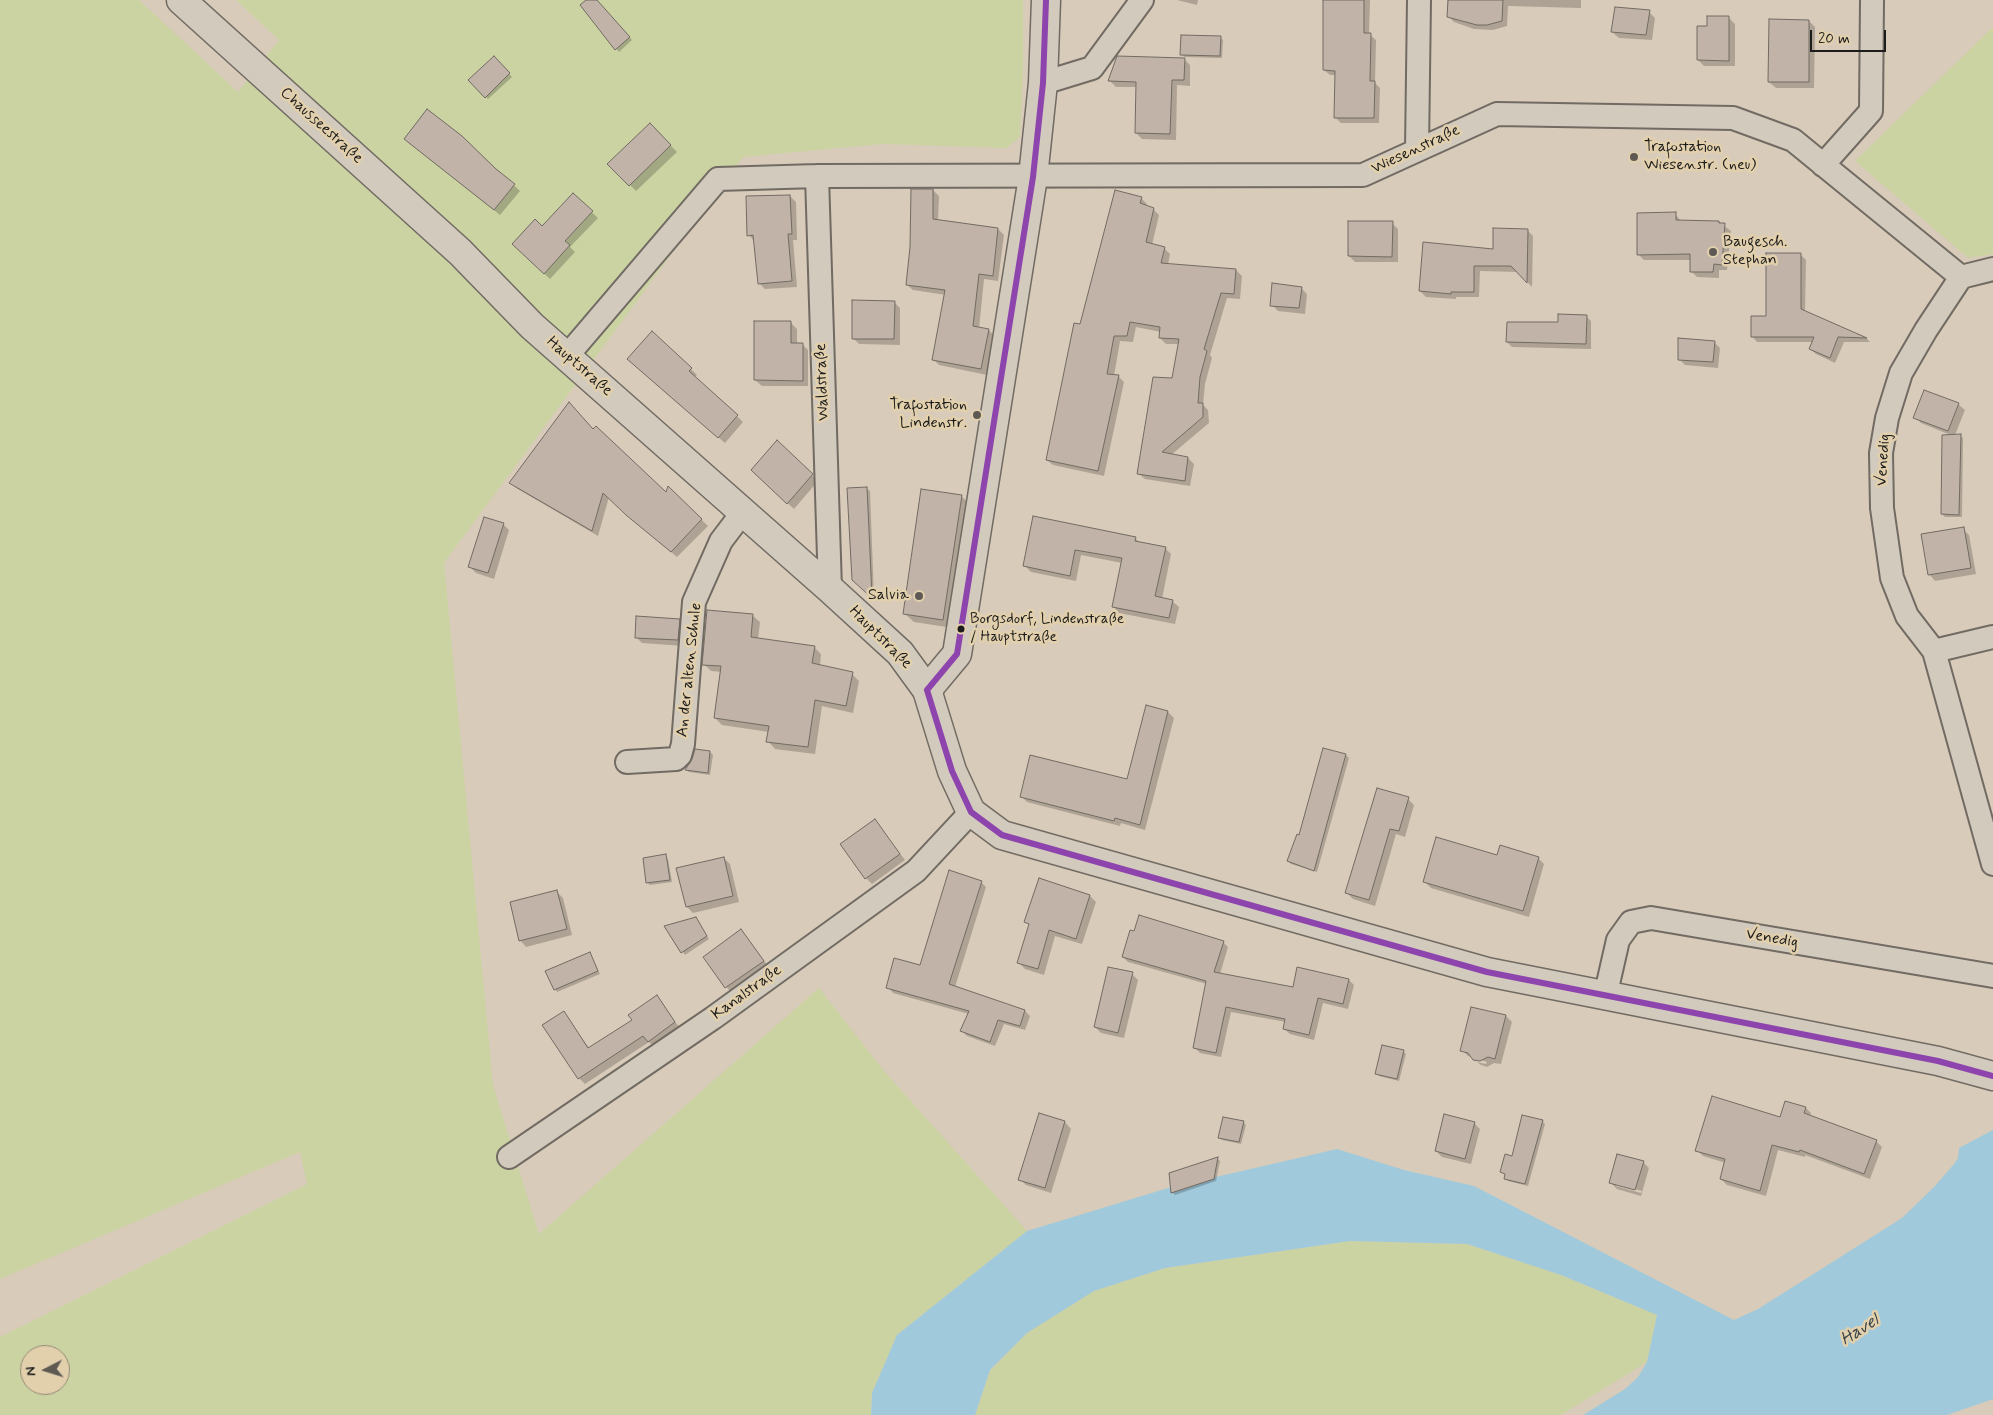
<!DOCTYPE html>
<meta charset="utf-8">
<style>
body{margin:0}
#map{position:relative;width:1993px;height:1415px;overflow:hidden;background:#d9cbb9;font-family:Mynerve,sans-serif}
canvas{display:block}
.north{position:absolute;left:20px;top:1345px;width:50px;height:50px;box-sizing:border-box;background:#e2d0ad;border:1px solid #938873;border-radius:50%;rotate:265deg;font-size:14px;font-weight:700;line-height:20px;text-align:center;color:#1c1c1c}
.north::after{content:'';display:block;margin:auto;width:18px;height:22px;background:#5e5953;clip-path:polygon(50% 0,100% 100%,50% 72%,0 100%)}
.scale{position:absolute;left:1810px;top:30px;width:76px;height:22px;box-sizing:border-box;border:2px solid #1c1c1c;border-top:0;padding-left:6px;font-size:15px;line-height:18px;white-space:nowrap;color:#1c1c1c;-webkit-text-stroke:4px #e2d0ad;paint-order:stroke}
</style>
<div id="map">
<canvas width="1993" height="1415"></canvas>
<div class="north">N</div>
<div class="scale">20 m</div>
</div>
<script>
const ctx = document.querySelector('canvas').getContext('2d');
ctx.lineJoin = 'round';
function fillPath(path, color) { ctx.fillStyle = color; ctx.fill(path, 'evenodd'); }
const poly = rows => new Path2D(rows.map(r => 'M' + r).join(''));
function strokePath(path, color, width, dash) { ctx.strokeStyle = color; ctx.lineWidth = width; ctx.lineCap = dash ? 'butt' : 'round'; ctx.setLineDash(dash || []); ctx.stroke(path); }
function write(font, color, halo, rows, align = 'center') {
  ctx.font = font + ' Mynerve,sans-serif'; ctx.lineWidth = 5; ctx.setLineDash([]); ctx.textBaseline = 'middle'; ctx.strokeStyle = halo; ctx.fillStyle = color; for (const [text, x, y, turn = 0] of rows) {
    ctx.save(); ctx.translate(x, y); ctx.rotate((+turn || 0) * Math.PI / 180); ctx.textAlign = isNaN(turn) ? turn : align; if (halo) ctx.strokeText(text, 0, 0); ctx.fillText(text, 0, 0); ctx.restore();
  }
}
const green = poly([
 [0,0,139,0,238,92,279,40,236,0,1023,0,1023,71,1020,137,1006,148,882,144,743,157,444,563,493,1085,539,1234,819,988,884,1071,1027,1231,897,1335,872,1393,871,1415,0,1415,0,1337,307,1184,300,1152,0,1279],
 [30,1355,60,1355,60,1385,30,1385],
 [1993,27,1993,254,1968,258,1855,161],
 [1350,1241,1467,1244,1561,1275,1657,1315,1647,1362,1561,1415,975,1415,990,1371,1027,1333,1094,1291,1165,1268]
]);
const water = poly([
 [1993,1130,1993,1399,1947,1415,1583,1415,1625,1389,1638,1377,1647,1362,1657,1315,1561,1275,1467,1244,1350,1241,1165,1268,1094,1291,1027,1333,990,1370,975,1415,871,1415,872,1393,897,1335,1027,1231,1168,1188,1337,1149,1404,1170,1474,1186,1734,1320,1758,1309,1902,1218,1935,1186,1954,1164,1958,1158,1959,1148]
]);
const shadow = poly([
 [588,0,596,0,632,40,619,52,581,5],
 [1177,0,1198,0,1197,5],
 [1325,0,1370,0,1369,34,1376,40,1375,83,1380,88,1379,123,1341,123,1335,117,1336,75,1330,75,1324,70],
 [1449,0,1581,0,1581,8,1508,6,1507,26,1493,30,1474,29,1454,22,1449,17],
 [1649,12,1655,18,1652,40,1619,38,1612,32],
 [1729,18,1735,24,1735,66,1704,66,1698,60],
 [1809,21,1815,27,1814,88,1776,88,1769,82],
 [1220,37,1223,40,1222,58,1184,57,1182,54],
 [494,58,512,77,488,99,470,81],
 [1184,59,1190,65,1190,86,1177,85,1176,140,1142,139,1136,133,1137,87,1116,87,1110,81],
 [650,124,677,152,636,191,609,164],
 [461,136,520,191,500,215,412,145],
 [933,190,939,196,938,221,998,229,1004,235,998,281,984,279,979,329,989,330,994,336,987,375,939,365,933,359,946,295,913,290,907,285],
 [573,194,598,218,570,247,575,252,550,279,513,244,542,227],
 [790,196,796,202,797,240,793,240,797,287,765,289,759,283,755,242,749,235],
 [1141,198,1147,204,1146,206,1153,209,1159,215,1152,245,1164,248,1170,254,1168,265,1236,270,1242,276,1240,299,1227,298,1210,355,1212,358,1205,384,1203,405,1208,410,1209,423,1171,455,1188,458,1194,464,1190,486,1145,479,1139,474,1173,380,1180,344,1166,344,1160,338,1161,332,1136,327,1133,342,1120,341,1114,376,1118,376,1124,382,1104,476,1053,465,1047,460,1081,326],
 [1675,214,1682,222,1719,222,1731,231,1727,270,1719,270,1719,278,1697,277,1691,271,1691,260,1644,260,1638,254],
 [1392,223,1398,229,1398,262,1355,262,1349,256],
 [1527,230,1533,236,1532,287,1518,272,1480,271,1479,297,1456,297,1456,299,1426,297,1420,291],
 [1800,254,1806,260,1805,313,1866,338,1870,342,1844,342,1835,363,1816,354,1810,349,1813,342,1757,342,1752,336,1767,317],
 [1301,288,1307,294,1305,314,1278,311,1272,305],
 [894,302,900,308,900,345,859,344,853,338],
 [1586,316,1591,321,1591,349,1512,347,1507,342],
 [791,323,797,329,797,344,802,344,808,350,808,386,762,386,755,380],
 [1714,342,1720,348,1718,368,1685,365,1679,359],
 [634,365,691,369,697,375,695,377,743,422,725,443],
 [1958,404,1965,410,1955,435,1960,435,1963,438,1962,517,1945,517,1942,514,1953,436,1921,423,1915,417],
 [593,431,666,495,669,488,708,526,677,557,634,521,609,497,598,536,516,488,511,482],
 [777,442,818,481,794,509,758,476],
 [867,489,870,491,874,598,856,583],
 [961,496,971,505,953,628,914,622,904,613],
 [1034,517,1135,538,1140,543,1165,548,1171,554,1162,599,1172,601,1179,607,1175,624,1119,613,1113,606,1122,563,1081,555,1076,581,1031,572,1025,566],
 [503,524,509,530,494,579,476,573,470,567],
 [1963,529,1969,535,1976,574,1935,581,1929,574],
 [752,615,760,622,758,639,814,647,821,654,820,666,852,674,859,681,853,713,822,706,815,754,775,749,768,741,769,732,722,725,715,718,722,672,711,671,704,664],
 [679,620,685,626,684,646,642,643,636,637],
 [1146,707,1168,712,1174,718,1145,830,1121,823,1120,826,1027,802,1021,796,1127,781],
 [1324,749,1346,755,1349,758,1317,872,1291,864,1288,861,1300,836],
 [710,752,713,755,710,775,689,772,686,770],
 [1408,799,1414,805,1405,837,1396,834,1375,906,1353,899,1347,893],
 [875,821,905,860,872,884,866,878],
 [665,856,668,859,672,882,650,885,647,882],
 [724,858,730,864,739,902,693,913,687,907],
 [1538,858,1544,864,1529,917,1431,888,1425,882],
 [981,882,986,887,955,987,1025,1011,1030,1016,1025,1030,1004,1024,995,1046,967,1036,962,1031,969,1014,893,993,888,987,920,966],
 [557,892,563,898,572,935,526,947,520,940],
 [1090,896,1096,902,1082,944,1055,936,1044,975,1025,969,1019,963,1030,925,1026,922],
 [698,922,709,939,685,955,666,927],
 [741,931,769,967,732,994,704,957],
 [1223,942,1228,947,1220,974,1294,989,1349,980,1354,985,1348,1009,1323,1003,1314,1040,1290,1034,1284,1029,1286,1022,1231,1012,1221,1057,1200,1053,1195,1048,1207,984,1128,962,1123,957],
 [590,953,600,974,557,992,555,989],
 [1132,974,1138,980,1124,1038,1101,1033,1095,1027],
 [656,997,680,1028,654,1047,649,1042,585,1084,579,1078,563,1013,590,1049,633,1020],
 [1472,1008,1506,1016,1512,1022,1501,1064,1494,1063,1487,1067,1481,1065,1477,1062,1486,1064,1487,1062,1468,1056,1462,1050],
 [1403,1051,1406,1054,1399,1081,1379,1076,1377,1073],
 [1806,1108,1811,1113,1810,1117,1876,1141,1882,1147,1870,1179,1805,1155,1805,1157,1778,1150,1766,1196,1727,1185,1721,1179,1726,1163,1703,1156,1697,1150],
 [1542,1121,1545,1124,1528,1186,1508,1181,1506,1178,1506,1175,1501,1172],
 [1065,1122,1071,1129,1051,1193,1026,1185,1020,1179],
 [1243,1122,1246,1125,1241,1144,1222,1140,1219,1137],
 [1474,1123,1480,1129,1471,1164,1442,1157,1436,1151],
 [1217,1158,1220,1161,1216,1181,1175,1195,1172,1192],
 [1643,1162,1649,1168,1641,1196,1617,1189,1611,1183],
 [1616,1184,1642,1191,1641,1193,1616,1186]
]);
const building = poly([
 [586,0,597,0,630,37,615,50,580,5,586,0],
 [1323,0,1364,0,1364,33,1371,33,1370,81,1375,81,1374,118,1334,118,1335,71,1323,70,1323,0],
 [1448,0,1503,0,1502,21,1487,25,1477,25,1447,17,1448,0],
 [1615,7,1650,10,1646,35,1611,32,1615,7],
 [1707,16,1729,16,1729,61,1697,60,1697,26,1707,26,1707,16],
 [1769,19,1809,20,1809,82,1768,82,1769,19],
 [1181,35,1221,36,1220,56,1180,55,1181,35],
 [494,56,510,73,485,98,468,80,494,56],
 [1117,56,1185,58,1184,80,1172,80,1170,134,1135,133,1136,82,1108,81,1117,56],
 [427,109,462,136,496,169,515,184,494,210,404,139,427,109],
 [650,123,671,145,629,186,607,164,650,123],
 [911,189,933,189,933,219,998,228,993,276,979,274,973,326,989,329,981,369,932,360,945,290,906,285,910,247,911,189],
 [1115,190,1142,197,1140,203,1154,208,1146,242,1165,247,1161,263,1236,269,1234,294,1221,293,1204,349,1207,351,1200,377,1198,403,1203,403,1203,417,1162,452,1188,457,1185,481,1137,474,1153,377,1172,378,1179,339,1159,338,1160,327,1130,322,1127,336,1114,336,1107,374,1119,375,1098,471,1046,460,1074,323,1080,324,1115,190],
 [573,193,593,211,565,241,570,245,544,274,512,244,535,219,542,226,573,193],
 [790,195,792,234,788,234,792,281,758,284,753,235,747,236,746,196,790,195],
 [1676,212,1676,220,1719,221,1719,223,1725,223,1722,265,1714,264,1713,272,1690,272,1690,254,1637,255,1637,213,1676,212],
 [1348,221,1393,221,1392,257,1348,256,1348,221],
 [1493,228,1528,229,1527,283,1511,266,1474,266,1474,292,1451,292,1451,294,1419,291,1423,242,1493,249,1493,228],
 [1766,253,1801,253,1801,309,1867,338,1838,337,1830,358,1809,349,1814,337,1751,337,1751,316,1766,316,1766,253],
 [1272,283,1302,287,1299,308,1270,306,1272,283],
 [852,300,895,301,894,339,852,339,852,300],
 [1558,314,1587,315,1586,344,1506,342,1507,322,1558,322,1558,314],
 [754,321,791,321,791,343,803,343,803,381,754,380,754,321],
 [652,331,692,368,689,371,738,415,718,438,627,359,652,331],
 [1678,338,1715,341,1713,362,1678,360,1678,338],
 [1924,390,1959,403,1948,431,1913,418,1924,390],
 [569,402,593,429,596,426,666,492,668,486,702,519,671,552,626,515,603,493,592,531,509,483,569,402],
 [1961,434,1959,515,1941,514,1942,435,1961,434],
 [777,440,813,474,787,504,751,470,777,440],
 [867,487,870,552,872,598,852,580,847,488,867,487],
 [921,489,962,495,943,620,903,614,921,489],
 [1033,516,1136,537,1135,541,1166,547,1155,596,1173,600,1169,618,1112,607,1122,558,1075,550,1070,576,1023,566,1033,516],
 [484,517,504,523,488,573,468,567,484,517],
 [1964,527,1971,568,1928,575,1921,534,1964,527],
 [707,610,753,614,751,637,815,646,812,663,853,672,846,706,815,700,808,747,766,742,769,726,714,718,721,666,702,665,707,610],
 [636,616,680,619,678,640,635,638,636,616],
 [1146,705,1168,711,1140,825,1115,818,1114,821,1020,797,1030,755,1127,779,1146,705],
 [1323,748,1346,754,1314,871,1287,861,1297,834,1299,835,1323,748],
 [695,749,710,751,708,773,685,770,692,759,695,749],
 [1377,788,1409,797,1399,831,1390,829,1369,900,1345,893,1377,788],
 [875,819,900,854,865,879,840,844,875,819],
 [1436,837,1497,855,1500,845,1539,857,1523,911,1423,882,1436,837],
 [666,854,670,880,646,883,643,858,666,854],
 [724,857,733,896,686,907,676,868,724,857],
 [949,870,982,881,949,984,1025,1010,1020,1026,998,1020,990,1042,960,1031,969,1011,886,988,894,958,920,965,949,870],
 [1039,878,1090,895,1076,939,1049,930,1038,969,1017,963,1029,924,1024,922,1039,878],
 [557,890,567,929,519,941,510,902,557,890],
 [1139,915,1224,941,1214,972,1293,987,1297,967,1349,979,1343,1004,1318,998,1309,1035,1283,1029,1285,1019,1226,1007,1216,1053,1193,1048,1206,981,1122,957,1130,930,1134,931,1139,915],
 [696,917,707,936,681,953,664,926,696,917],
 [741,929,764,961,725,988,703,957,741,929],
 [590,952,598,971,554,990,545,971,590,952],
 [1108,967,1133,972,1118,1033,1094,1027,1108,967],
 [657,995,675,1022,648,1042,643,1036,578,1079,542,1025,564,1011,588,1048,632,1020,628,1015,657,995],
 [1471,1007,1506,1015,1495,1059,1488,1057,1480,1061,1473,1060,1468,1053,1460,1051,1471,1007],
 [1382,1045,1404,1050,1397,1079,1375,1074,1382,1045],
 [1712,1096,1780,1117,1785,1101,1806,1107,1804,1113,1877,1140,1864,1174,1800,1150,1799,1152,1772,1145,1760,1191,1720,1179,1725,1159,1695,1151,1712,1096],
 [1039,1113,1065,1121,1045,1188,1018,1180,1039,1113],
 [1444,1114,1475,1122,1465,1159,1435,1151,1444,1114],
 [1522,1115,1543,1120,1525,1184,1504,1179,1505,1174,1500,1172,1505,1154,1512,1156,1522,1115],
 [1223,1117,1244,1121,1239,1142,1218,1138,1223,1117],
 [1617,1154,1644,1161,1635,1190,1609,1183,1617,1154],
 [1218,1157,1214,1179,1171,1193,1169,1173,1218,1157]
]);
const minor = poly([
 [1043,83,1092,68,1142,0],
 [1417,150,1419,0],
 [1823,165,1871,111,1872,0],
 [817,176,830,589],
 [1961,277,1926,330,1901,373,1887,418,1881,453,1882,508,1892,578,1907,616,1934,651,1993,864],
 [567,356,718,179,817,176,1363,175,1497,114,1733,118,1793,140,1961,277,1993,269],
 [1934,651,1993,637],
 [627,762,676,759,680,755,683,744,694,602,721,541,743,512],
 [1605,997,1618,940,1631,922,1651,918,1993,976],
 [509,1157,713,1018,916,871,971,812]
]);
const tertiary = poly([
 [927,690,957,654,1033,177,1043,83,1046,0]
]);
const secondary = poly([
 [181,0,460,252,532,326,830,589,900,653,927,690,952,771,971,812,1002,835,1487,972,1938,1061,1993,1076]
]);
const bus1 = poly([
 [927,690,952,771,971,812,1002,835,1487,972,1938,1061,1993,1076],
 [927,690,957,654,1033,177,1043,83,1046,0]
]);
const markers = [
 [1634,157,5,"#5e5953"],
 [1713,252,5,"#5e5953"],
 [977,415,5,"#5e5953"],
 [919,596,5,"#5e5953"],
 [961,629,4.5,"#1c1c1c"]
];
const busNames = [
 ["Borgsdorf, Lindenstraße",970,620],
 ["/ Hauptstraße",970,638]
];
const streetNames = [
 ["Chausseestraße",321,126,42],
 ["Wiesenstraße",1416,150,-25],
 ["Hauptstraße",579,367,41],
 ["Waldstraße",823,382,-92],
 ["Venedig",1884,460,-86],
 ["Hauptstraße",880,638,45],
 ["An der alten Schule",690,670,-84],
 ["Venedig",1772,939,10],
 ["Kanalstraße",747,993,-36]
];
const poiNames = [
 ["Trafostation",1644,148],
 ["Wiesenstr. (neu)",1644,166],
 ["Baugesch.",1723,243],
 ["Stephan",1723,261],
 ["Trafostation",967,406,"right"],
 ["Lindenstr.",967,424,"right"],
 ["Salvia",909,596,"right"]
];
const waterNames = [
 ["Havel",1860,1331,-33]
];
fillPath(green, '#cbd3a3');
fillPath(water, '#a0cadb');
fillPath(shadow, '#0003');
fillPath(building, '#c2b3a8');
strokePath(building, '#716b63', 1);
strokePath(minor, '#716b63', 26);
strokePath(tertiary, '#716b63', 31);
strokePath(secondary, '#716b63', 31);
strokePath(minor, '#d2cabd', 22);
strokePath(tertiary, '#d2cabd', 28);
strokePath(secondary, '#d2cabd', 28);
strokePath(bus1, '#8e44ad', 6);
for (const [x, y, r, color] of markers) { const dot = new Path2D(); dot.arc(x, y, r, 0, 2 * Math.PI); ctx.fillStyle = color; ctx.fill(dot); strokePath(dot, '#e2d0ad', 2); }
write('15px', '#1c1c1c', '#e2d0ad', busNames, 'left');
write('16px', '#1c1c1c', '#e2d0ad', streetNames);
write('16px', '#1c1c1c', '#e2d0ad', poiNames, 'left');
write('italic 18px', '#323f45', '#e2d0ad', waterNames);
</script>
